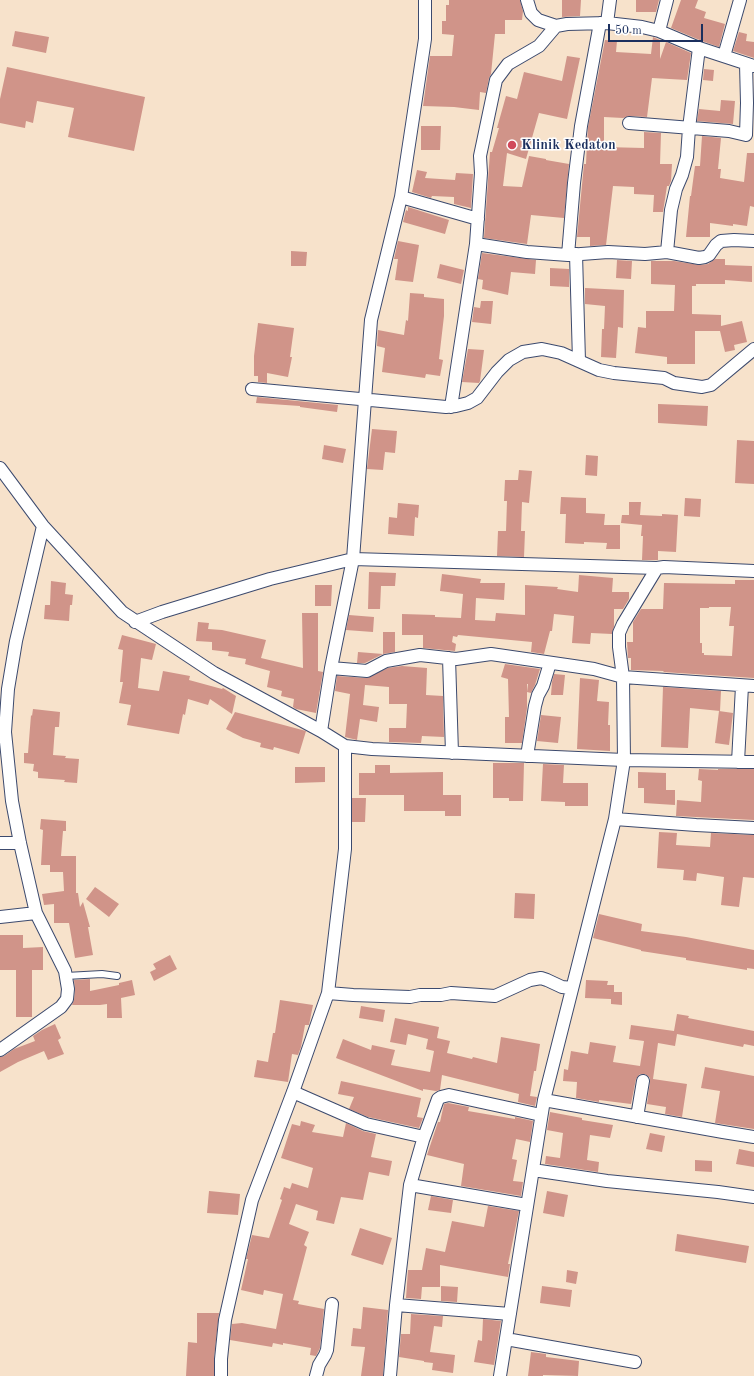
<!DOCTYPE html>
<style>
body{margin:0}
#map{position:relative;width:754px;height:1376px;overflow:hidden;background:#f7e2cb;font-family:"Old Standard TT",serif}
canvas{display:block}
.scale{position:absolute;left:608px;top:24px;width:95px;height:18px;box-sizing:border-box;border:2px solid #1b2f5e;border-top:0;padding-left:5px;font-size:12px;line-height:14px;white-space:nowrap;color:#1b2f5e;-webkit-text-stroke:3px #fff;paint-order:stroke}
</style>
<div id="map">
<canvas width="754" height="1376"></canvas>
<div class="scale">50 m</div>
</div>
<script>
const ctx = document.querySelector('canvas').getContext('2d');
ctx.lineJoin = 'round';
function fillPath(path, color) { ctx.fillStyle = color; ctx.fill(path, 'evenodd'); }
const poly = rows => new Path2D(rows.map(r => 'M' + r).join(''));
function strokePath(path, color, width, dash) { ctx.strokeStyle = color; ctx.lineWidth = width; ctx.lineCap = dash ? 'butt' : 'round'; ctx.setLineDash(dash || []); ctx.stroke(path); }
function write(font, color, halo, rows, align = 'center') {
  ctx.font = font + ' "Old Standard TT",serif'; ctx.lineWidth = 3; ctx.setLineDash([]); ctx.textBaseline = 'middle'; ctx.strokeStyle = halo; ctx.fillStyle = color; for (const [text, x, y, turn = 0] of rows) {
    ctx.save(); ctx.translate(x, y); ctx.rotate((+turn || 0) * Math.PI / 180); ctx.textAlign = isNaN(turn) ? turn : align; if (halo) ctx.strokeText(text, 0, 0); ctx.fillText(text, 0, 0); ctx.restore();
  }
}
const building = poly([
 [449,0,520,0,523,11,522,20,505,20,505,34,495,34,491,74,489,78,486,93,480,92,479,110,454,107,423,106,430,56,452,56,454,35,442,34,442,21,446,21,446,5,449,5],
 [562,0,581,0,580,16,562,17],
 [636,0,659,0,656,12,636,12],
 [681,0,698,0,695,8,706,12,704,18,725,24,719,47,702,41,671,28],
 [15,31,49,37,46,53,12,46],
 [739,32,747,34,746,41,754,42,754,58,733,51],
 [653,37,660,40,660,59,666,42,691,53,687,80,652,78,647,117,630,116,623,118,604,117,604,147,644,148,644,132,661,133,660,164,672,164,671,181,669,186,667,186,663,212,653,212,654,195,634,194,634,187,613,186,606,245,590,246,590,237,577,237,584,164,586,164,587,142,588,127,605,40,617,41,616,52,651,54],
 [567,56,580,58,567,119,539,113,526,159,507,153,503,186,522,187,529,156,546,159,546,160,569,164,564,218,531,215,527,244,484,238,490,152,492,152,499,128,497,128,506,96,517,99,524,72,562,81],
 [7,67,145,97,134,151,68,137,74,108,37,101,33,123,26,121,25,128,0,123,0,99],
 [704,69,714,70,713,81,703,80],
 [721,100,735,101,733,124,697,121,699,109,720,111],
 [421,126,441,126,440,150,421,150],
 [702,136,721,138,718,169,721,169,720,178,744,182,747,153,754,153,754,207,750,206,747,226,733,224,733,226,710,223,710,237,686,237,690,196,691,196,695,166,700,166],
 [417,170,427,172,425,178,455,180,456,173,473,174,471,208,454,204,454,197,432,196,431,198,412,192],
 [408,207,449,220,445,234,403,222,406,210,408,211],
 [398,241,419,245,413,282,395,280,398,259,394,259],
 [291,251,307,252,306,266,291,266],
 [482,253,536,260,535,274,511,272,508,295,482,289,483,280,478,279],
 [715,259,725,259,725,265,752,266,752,282,725,280,725,284,696,284,696,286,692,286,692,314,721,315,721,326,742,321,747,342,734,345,735,350,725,352,720,331,695,331,695,364,667,364,667,357,635,353,638,327,646,328,646,311,674,311,675,285,651,284,651,261,674,261,700,265,708,264],
 [617,260,632,261,631,279,616,278],
 [440,264,464,270,461,284,437,278],
 [550,268,569,269,569,287,550,286],
 [585,288,624,290,623,328,618,327,616,358,601,357,602,329,604,329,605,306,585,304],
 [410,293,424,294,424,297,444,299,444,316,439,359,443,360,440,376,426,374,425,378,382,372,385,348,377,346,378,330,404,335,406,320,408,321],
 [481,301,493,301,491,324,472,322,474,307,480,308],
 [258,323,294,328,290,357,292,357,288,377,267,373,267,383,258,382,258,376,254,376,254,356],
 [468,349,484,350,480,381,479,383,462,382],
 [257,397,338,405,337,412,300,407,300,406,256,403],
 [658,404,708,406,707,426,658,423],
 [372,429,397,431,395,453,385,452,383,470,367,469],
 [737,440,754,441,754,484,735,483],
 [324,445,346,449,343,463,322,459],
 [586,455,598,456,597,476,585,475],
 [519,470,532,471,529,503,522,502,521,531,525,531,524,557,497,556,498,531,506,531,507,501,504,501,505,480,518,480],
 [561,497,586,498,586,513,605,514,604,525,620,525,620,549,606,549,607,543,584,542,584,544,565,543,566,514,560,514],
 [685,498,701,499,700,517,684,516],
 [629,502,641,502,640,515,662,516,662,514,678,515,676,552,658,551,658,560,642,560,643,536,641,536,642,525,621,523,622,515,629,515],
 [398,503,419,505,418,518,415,517,414,536,388,534,389,517,397,518],
 [369,572,396,573,395,586,381,586,380,609,368,609],
 [442,574,481,579,480,583,505,583,504,600,476,598,475,620,495,621,496,613,525,615,525,585,558,587,557,589,578,592,579,575,613,578,612,592,629,592,629,599,623,609,614,609,614,627,612,634,591,633,590,644,572,643,574,616,554,614,552,631,550,631,544,654,531,652,532,642,458,635,457,637,453,636,452,642,456,644,455,651,423,648,423,635,402,635,402,614,435,615,435,617,461,618,463,594,440,591],
 [735,580,754,580,754,678,663,672,664,671,631,670,631,658,628,658,627,642,633,642,633,622,641,609,663,609,664,583,735,584],
 [709,607,731,607,729,626,734,626,732,656,704,655,704,653,702,653,702,643,700,643,700,608,709,608],
 [51,581,66,583,65,594,73,595,72,605,70,605,69,621,44,619,45,605,50,605],
 [315,585,332,585,331,606,315,606],
 [302,613,318,613,318,671,323,672,316,713,296,709,293,707,294,699,281,696,282,691,267,687,270,671,245,664,246,659,228,656,229,652,212,650,212,642,196,641,198,622,209,623,208,629,222,630,266,640,261,658,303,668],
 [349,615,374,617,373,632,346,630],
 [383,632,395,632,395,652,383,654],
 [122,635,156,644,152,660,141,658,138,688,159,691,163,671,190,676,189,680,222,689,223,688,236,696,232,714,210,699,208,705,188,699,185,715,183,714,179,734,127,725,131,705,119,703,123,682,120,682,123,650,118,649],
 [358,652,383,654,365,663,357,663],
 [505,664,540,669,535,685,531,693,527,692,528,684,527,684,527,708,522,743,505,743,505,717,509,717,508,679,501,677],
 [402,666,427,668,426,695,443,696,444,737,422,736,421,743,389,742,389,728,406,728,407,704,389,704,389,687,365,685,363,705,379,707,377,722,360,719,357,740,345,737,350,694,335,691,337,676,367,678,388,668],
 [554,674,565,675,563,695,551,695,552,682],
 [580,678,599,680,597,701,609,702,608,725,610,725,610,751,577,749],
 [663,687,721,691,720,711,690,708,688,748,661,747],
 [33,709,60,712,59,727,55,727,53,755,66,756,65,758,79,759,77,783,64,782,65,780,38,778,38,772,33,771,34,764,24,763,24,753,28,753,31,715,32,716],
 [719,711,733,713,729,745,715,743],
 [235,712,306,731,299,754,274,747,273,750,260,747,261,743,243,738,226,729],
 [541,715,561,717,558,743,537,741],
 [493,763,524,763,523,801,509,801,509,798,493,798],
 [543,764,564,765,563,783,588,783,588,806,565,806,565,802,541,801],
 [375,765,390,765,390,773,443,772,443,795,461,795,461,816,445,816,445,811,404,811,404,795,359,795,359,773,375,773],
 [295,767,325,767,325,782,295,783],
 [699,769,718,770,718,769,754,769,754,820,676,816,677,800,701,802,702,781,698,780],
 [638,772,666,773,666,790,675,790,675,805,644,803,644,788,638,788],
 [352,798,366,798,365,822,352,822],
 [41,819,66,821,66,831,63,831,61,856,76,856,76,893,78,893,80,907,83,902,90,927,88,927,93,955,75,958,69,923,54,923,54,904,44,905,42,894,64,891,63,872,50,872,50,865,41,865,43,830,40,829],
 [659,832,677,833,676,845,710,847,711,833,754,835,754,878,743,877,739,907,721,905,724,877,697,873,696,881,683,880,684,870,657,868],
 [95,887,119,904,109,917,86,899],
 [515,893,535,894,534,919,514,918],
 [599,914,642,924,641,931,686,937,754,950,754,969,747,968,747,970,686,960,686,958,641,951,641,950,593,938],
 [0,935,23,935,23,948,43,947,43,970,32,970,32,1017,16,1017,16,970,0,970],
 [170,955,177,969,154,981,150,972,156,969,153,964],
 [90,979,90,991,119,985,119,983,132,980,135,995,121,998,122,1018,107,1018,107,1004,100,1005,72,1005,74,1000,75,990,74,980],
 [586,980,608,981,607,985,614,985,614,992,622,992,622,1005,611,1004,611,999,585,998],
 [280,1000,313,1005,309,1025,305,1025,301,1047,298,1055,292,1054,288,1082,254,1077,257,1060,268,1062,273,1033,275,1033],
 [361,1006,385,1010,383,1022,359,1018],
 [677,1014,689,1016,688,1018,754,1031,754,1046,744,1044,743,1047,677,1034,675,1046,658,1043,653,1079,687,1084,682,1117,665,1114,666,1107,647,1104,650,1082,650,1078,645,1074,640,1074,636,1079,631,1104,599,1100,599,1102,576,1098,577,1082,563,1081,564,1069,568,1070,571,1051,588,1054,590,1042,616,1046,613,1062,640,1066,644,1041,629,1039,631,1025,674,1031],
 [395,1018,439,1027,437,1038,450,1041,447,1053,472,1059,473,1057,497,1063,501,1037,540,1044,536,1071,534,1071,530,1096,537,1097,535,1106,518,1102,519,1094,442,1075,440,1090,436,1091,423,1089,423,1091,336,1058,343,1039,371,1050,372,1045,395,1050,391,1065,430,1072,434,1051,426,1049,428,1039,408,1034,406,1045,390,1042],
 [55,1024,61,1038,58,1040,64,1054,48,1060,44,1051,18,1062,0,1072,0,1057,4,1056,14,1049,35,1041,33,1036,42,1030],
 [705,1067,754,1076,754,1129,715,1123,720,1091,701,1088],
 [341,1081,421,1098,417,1117,423,1118,419,1128,368,1117,349,1109,354,1097,338,1094],
 [448,1103,469,1107,468,1111,515,1119,515,1117,533,1121,530,1142,516,1139,512,1159,517,1160,513,1181,523,1182,521,1196,461,1186,464,1164,427,1155,438,1122,440,1122,444,1104],
 [550,1112,582,1118,582,1120,613,1125,610,1138,590,1135,587,1160,599,1162,598,1172,545,1164,546,1156,560,1158,563,1133,547,1130],
 [301,1121,315,1125,312,1132,343,1137,346,1123,363,1131,376,1134,371,1157,392,1161,389,1176,369,1172,363,1200,341,1197,334,1224,316,1220,318,1211,296,1204,289,1224,309,1232,304,1245,307,1247,293,1300,299,1301,298,1304,324,1309,320,1348,316,1356,310,1355,311,1348,283,1343,283,1345,273,1343,272,1347,230,1340,232,1324,242,1323,276,1329,283,1294,264,1290,263,1295,241,1290,248,1259,246,1259,252,1235,269,1238,282,1200,280,1199,284,1187,290,1189,292,1183,308,1188,313,1168,281,1158,292,1124,300,1126],
 [650,1133,665,1136,662,1152,646,1149],
 [739,1149,754,1152,754,1167,736,1164],
 [695,1160,712,1161,712,1172,695,1171],
 [209,1191,240,1194,238,1215,207,1213],
 [547,1191,568,1195,564,1217,543,1213],
 [431,1196,453,1200,451,1213,428,1210],
 [488,1206,519,1211,508,1264,510,1264,508,1277,440,1265,440,1287,422,1287,421,1299,406,1298,408,1270,422,1270,426,1248,445,1252,452,1221,484,1227],
 [360,1228,392,1238,383,1265,351,1255],
 [677,1234,749,1246,746,1263,675,1251],
 [567,1270,578,1272,576,1284,566,1282],
 [441,1286,458,1287,457,1302,441,1301],
 [542,1286,572,1290,570,1307,540,1303],
 [363,1307,388,1310,383,1376,361,1376,365,1347,351,1346,353,1328,361,1329],
 [197,1313,219,1313,214,1358,214,1376,186,1376,188,1342,197,1343],
 [411,1314,443,1316,442,1327,434,1326,430,1352,455,1355,453,1373,432,1370,433,1363,424,1362,424,1361,399,1357,401,1334,410,1334],
 [483,1319,501,1321,494,1365,474,1362,478,1340,482,1341],
 [531,1352,546,1354,546,1357,579,1361,578,1376,543,1375,543,1376,528,1376]
]);
const lane = poly([
 [66,976,102,974,117,976]
]);
const street = poly([
 [527,0,531,13,538,20,556,26],
 [607,23,610,0],
 [659,31,667,0],
 [724,56,740,0],
 [754,66,699,48,659,31,642,27,607,23,567,24,556,26,539,46,508,64,496,80,480,156,481,173,476,244,527,252,568,255,608,252,645,254,667,252,699,258,705,257,709,255,716,245,721,241,734,240,754,241],
 [629,123,729,131,746,135,747,103,746,64],
 [401,197,478,219],
 [667,252,671,210,676,189,682,175,687,157,689,128,699,48],
 [576,254,579,361],
 [568,255,574,183,581,126,600,23],
 [252,389,446,407,456,406,468,403,477,398,497,372,509,360,523,352,542,349,561,353,599,370,614,373,664,378,674,383,702,387,711,385,754,349],
 [451,407,476,244],
 [0,468,43,526,122,612,214,673,321,731,345,746,372,749,624,760,754,762],
 [135,622,162,612,270,579,353,559,371,320,401,197,425,39,425,0],
 [449,658,452,753],
 [331,668,367,671,386,661,420,655,456,659,491,654,594,669,623,677,754,686],
 [321,731,331,668,353,559,657,568,664,567,754,571],
 [345,746,345,849,328,993,353,995,410,997,420,995,441,995,451,993,495,996,530,980,541,978,547,980,562,987,572,988],
 [527,756,535,706,538,695,543,686,550,663],
 [738,762,742,686],
 [615,819,696,825,754,828],
 [0,843,20,843],
 [0,917,36,913],
 [0,1050,61,1007,67,999,68,989,65,971,36,913,20,843,12,801,5,732,8,689,16,641,43,526],
 [293,1092,366,1124,424,1137],
 [544,1100,723,1132,754,1137],
 [637,1117,643,1081],
 [533,1170,607,1181,718,1192,754,1197],
 [410,1185,527,1205],
 [396,1305,510,1314],
 [506,1339,635,1362],
 [221,1376,221,1359,225,1320,252,1200,293,1092,328,993],
 [316,1376,319,1365,325,1355,327,1350,332,1304],
 [390,1376,396,1305,410,1185,423,1140,438,1099,441,1097,449,1095,541,1115],
 [500,1376,544,1100,615,819,624,760,623,677,619,647,619,633,623,624,657,568]
]);
const markers = [
 [512,145,5,"#d1495b"]
];
const poiNames = [
 ["Klinik Kedaton",521,145]
];
fillPath(building, '#d09489');
strokePath(lane, '#3c4a6e', 8);
strokePath(street, '#3c4a6e', 14);
strokePath(lane, '#fff', 6);
strokePath(street, '#fff', 12);
for (const [x, y, r, color] of markers) { const dot = new Path2D(); dot.arc(x, y, r, 0, 2 * Math.PI); ctx.fillStyle = color; ctx.fill(dot); strokePath(dot, '#fff', 1.5); }
write('bold 14px', '#1b2f5e', '#fff', poiNames, 'left');
</script>
